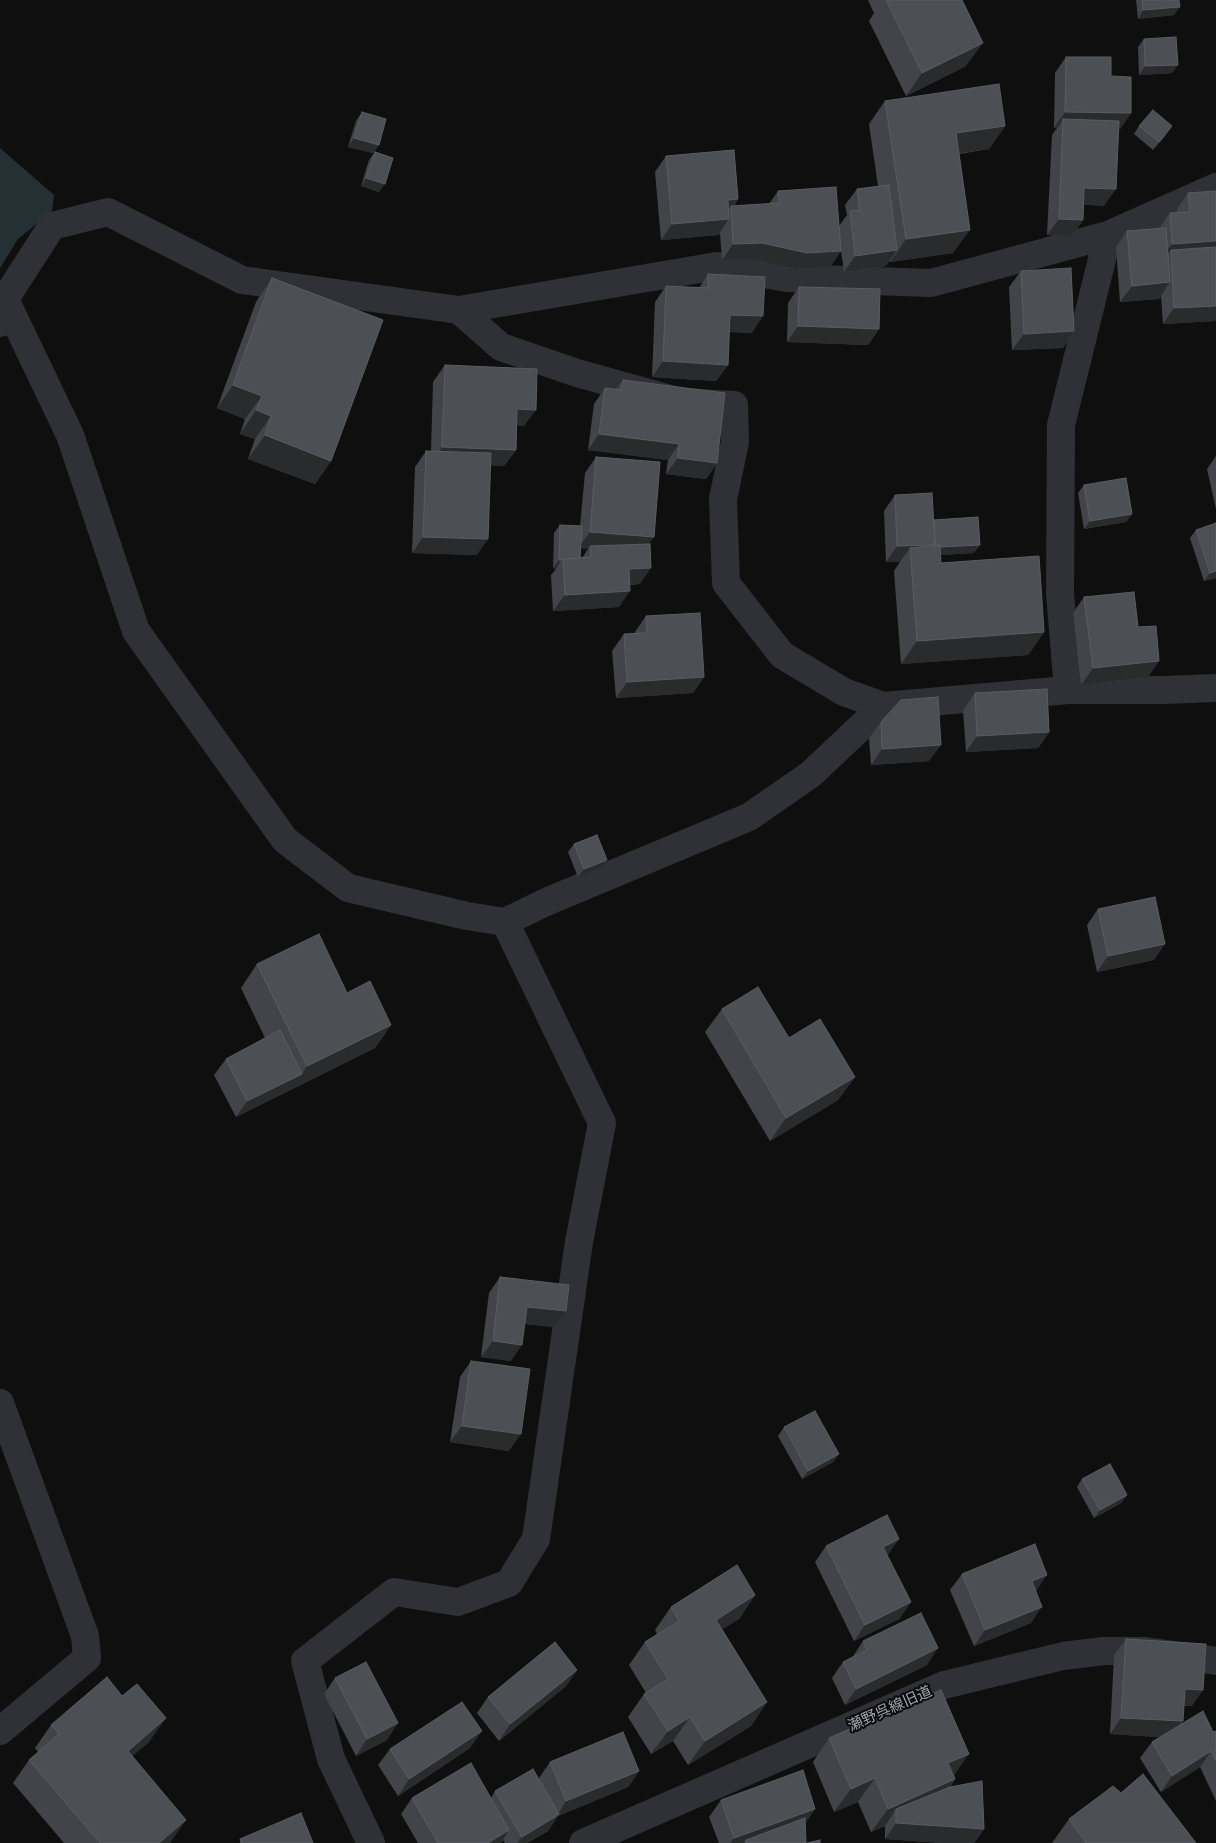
<!DOCTYPE html>
<meta charset="utf-8">
<style>
body{margin:0}
canvas{display:block;background:#0f0f10}
</style>
<canvas width="1216" height="1843"></canvas>
<script>
const ctx = document.querySelector('canvas').getContext('2d');
ctx.lineJoin = 'round';
function fillPath(path, color) { ctx.fillStyle = color; ctx.fill(path, 'evenodd'); }
const poly = rows => new Path2D(rows.map(r => 'M' + r).join(''));
function strokePath(path, color, width, dash) { ctx.strokeStyle = color; ctx.lineWidth = width; ctx.lineCap = dash ? 'butt' : 'round'; ctx.setLineDash(dash || []); ctx.stroke(path); }
function write(font, color, halo, rows, align = 'center') {
  ctx.font = font + ' "Noto Sans","Noto Sans JP",sans-serif'; ctx.lineWidth = 4; ctx.setLineDash([]); ctx.textBaseline = 'middle'; ctx.strokeStyle = halo; ctx.fillStyle = color; for (const [text, x, y, turn = 0] of rows) {
    ctx.save(); ctx.translate(x, y); ctx.rotate((+turn || 0) * Math.PI / 180); ctx.textAlign = isNaN(turn) ? turn : align; if (halo) ctx.strokeText(text, 0, 0); ctx.fillText(text, 0, 0); ctx.restore();
  }
}
const water = poly([
 [0,148,54,195,52,211,18,239,0,268]
]);
const street = poly([
 [459,310,501,347,577,373,681,402,734,405,735,442,723,499,726,583,782,655,844,692,883,706,1068,690,1164,690,1216,688],
 [13,316,70,435,136,631,285,840,348,888,467,916,505,922],
 [0,323,13,316,5,299,52,226,108,212,242,280,459,310,717,266,787,278,931,283,1108,235,1216,187],
 [1068,690,1060,593,1061,425,1108,235],
 [0,1403,85,1636,87,1658,0,1731],
 [371,1843,331,1759,305,1661,394,1592,458,1602,509,1583,536,1539,579,1242,602,1123,505,922,546,902,749,817,811,774,883,706],
 [583,1843,944,1685,1063,1656,1104,1651,1145,1651,1216,1661]
]);
const wall = poly([
 [868,0,962,0,966,66,906,96,869,21,874,13],
 [1136,0,1179,0,1174,15,1138,19],
 [1144,39,1172,73,1139,75,1138,47],
 [1066,57,1111,76,1131,113,1120,129,1119,129,1104,206,1083,204,1083,220,1072,236,1047,235,1052,135,1057,128,1054,128,1055,73],
 [885,101,1005,126,989,149,959,154,953,253,890,262,889,261,886,266,844,272,840,244,841,251,830,267,796,269,751,259,722,260,720,233,718,235,661,240,655,172,666,156,738,199,734,206,769,204,778,191,839,226,847,215,845,205,857,189,878,186,869,124],
 [362,112,379,145,373,153,348,147,356,121],
 [1139,126,1166,135,1153,150,1134,134],
 [375,152,379,192,361,186,369,160],
 [1188,193,1215,321,1163,324,1161,296,1159,299,1120,302,1116,247,1127,231,1159,228,1170,213,1177,213,1177,209],
 [1021,271,1074,331,1063,348,1012,350,1009,287],
 [708,274,752,333,729,332,728,365,716,381,652,377,655,302,666,286,699,288],
 [272,278,331,461,315,484,248,459,255,439,240,434,245,419,217,408,256,302],
 [799,287,879,329,868,345,787,342,788,303],
 [445,365,524,426,516,425,516,450,504,466,491,465,477,555,412,553,415,467,426,451,431,451,433,382],
 [623,380,717,463,706,479,666,474,668,460,588,450,594,404,605,388,616,389],
 [1216,456,1216,509,1207,469],
 [596,457,649,544,640,584,630,585,619,607,553,611,551,575,556,569,553,568,554,533,560,525,580,526,585,473],
 [581,548,588,549,582,558,580,558],
 [1084,485,1132,514,1126,522,1084,529,1078,493],
 [895,495,934,520,974,553,940,555,941,563,1044,632,1028,655,901,664,894,571,900,562,886,562,884,511],
 [1196,530,1216,578,1204,581,1190,538],
 [1084,597,1138,627,1148,677,1081,685,1073,613],
 [646,616,704,677,693,693,616,698,612,651,624,634,635,634,635,632],
 [975,693,1049,732,1038,748,966,752,963,710],
 [881,722,929,761,871,765,869,738],
 [574,844,601,868,578,877,568,852],
 [1098,909,1154,960,1097,972,1087,925],
 [257,964,347,993,391,1025,375,1048,236,1117,214,1075,226,1059,265,1038,241,988],
 [722,1009,789,1038,855,1077,838,1100,770,1141,705,1032],
 [500,1277,554,1327,525,1324,511,1361,481,1357,489,1293],
 [471,1361,509,1451,450,1442,460,1377],
 [784,1427,839,1454,833,1462,802,1479,778,1436],
 [1082,1479,1127,1495,1121,1503,1094,1518,1077,1487],
 [826,1546,888,1555,887,1555,911,1602,899,1619,854,1641,815,1562],
 [962,1574,1036,1590,1031,1623,974,1646,950,1590],
 [755,1595,739,1619,722,1629,767,1702,751,1726,688,1765,673,1741,651,1754,628,1717,644,1694,646,1693,629,1665,645,1642,657,1634,655,1630,671,1607],
 [1126,1639,1192,1706,1184,1706,1182,1723,1213,1732,1216,1731,1216,1801,1200,1767,1161,1792,1140,1758,1152,1742,1160,1737,1110,1734,1114,1655],
 [863,1641,927,1665,845,1705,832,1678,843,1662,852,1658],
 [577,1670,566,1686,499,1741,477,1713,488,1697],
 [335,1678,387,1740,356,1756,324,1694],
 [51,1725,149,1742,132,1756,170,1843,64,1843,13,1783,29,1760,38,1752,35,1748],
 [829,1738,953,1776,955,1779,950,1787,984,1829,974,1843,943,1843,885,1839,885,1826,871,1832,858,1802,834,1812,813,1762],
 [470,1748,398,1796,378,1765,390,1749],
 [550,1762,639,1771,628,1787,558,1816,548,1831,527,1843,505,1843,503,1840,501,1843,418,1843,401,1814,412,1798,491,1798,495,1791,541,1783,539,1778],
 [1121,1793,1196,1843,1052,1843,1069,1819],
 [721,1800,815,1809,805,1823,806,1843,719,1843,709,1817]
]);
const shadedWall = poly([
 [1180,7,1174,15,1138,19,1143,10],
 [983,43,966,66,906,96,922,73],
 [1178,65,1172,73,1139,75,1145,66],
 [1065,112,1131,113,1120,129,1063,128,1063,119,1057,128,1054,128],
 [1005,126,989,149,939,156,956,133],
 [1172,126,1166,135,1153,150,1159,142],
 [354,138,379,145,373,153,348,147],
 [366,178,385,184,379,192,361,186],
 [1084,188,1116,189,1104,206,1073,204],
 [738,199,731,210,731,206,724,216,728,200],
 [729,219,718,235,661,240,672,224],
 [1059,219,1083,220,1072,236,1047,235],
 [970,230,953,253,890,262,906,239],
 [1216,241,1216,256,1171,250,1164,260,1160,260,1172,244],
 [762,243,841,251,830,267,796,269,751,259,722,260,733,244],
 [897,250,886,266,844,272,855,256],
 [1170,282,1159,299,1120,302,1132,286],
 [1216,306,1216,320,1215,321,1163,324,1174,308],
 [730,315,763,316,752,333,719,331],
 [798,326,879,329,868,345,787,342],
 [1074,331,1063,348,1012,350,1024,334],
 [663,361,728,365,716,381,652,377],
 [233,385,262,396,245,419,217,408],
 [517,409,536,410,524,426,505,425],
 [256,410,271,416,255,439,240,434],
 [599,434,679,444,668,460,588,450],
 [265,435,331,461,315,484,248,459],
 [442,447,516,450,504,466,431,464],
 [678,458,717,463,706,479,666,474],
 [1132,514,1126,522,1084,529,1090,521],
 [590,532,654,537,642,553,590,546,588,549,578,548],
 [423,537,488,539,477,555,412,553],
 [935,545,980,545,974,553,927,556,910,548,900,562,886,562,897,546],
 [559,560,561,560,556,569,553,568],
 [651,568,640,584,618,585,629,569],
 [1216,571,1216,578,1204,581,1210,573],
 [630,591,619,607,553,611,565,595],
 [1044,632,1028,655,901,664,917,641],
 [1159,661,1148,677,1081,685,1093,668],
 [704,677,693,693,616,698,627,682],
 [1049,732,1038,748,966,752,977,736],
 [941,745,929,761,871,765,882,749],
 [607,860,601,868,578,877,584,869],
 [1165,944,1154,960,1097,972,1108,956],
 [391,1025,375,1048,236,1117,247,1101,302,1074,307,1066],
 [855,1077,838,1100,770,1141,786,1118],
 [527,1307,566,1311,554,1327,516,1323],
 [493,1341,522,1345,511,1361,481,1357],
 [462,1426,521,1434,509,1451,450,1442],
 [839,1454,833,1462,802,1479,808,1471],
 [1127,1495,1121,1503,1094,1518,1100,1510],
 [899,1539,888,1555,871,1563,883,1547],
 [1047,1575,1036,1591,1032,1581],
 [755,1595,739,1619,700,1643,716,1620],
 [911,1602,899,1619,854,1641,865,1625],
 [1042,1607,1031,1623,974,1646,985,1630],
 [938,1648,927,1665,845,1705,856,1689],
 [577,1670,566,1686,499,1741,510,1724],
 [1185,1689,1203,1690,1192,1706,1174,1705],
 [767,1702,751,1726,688,1765,705,1741],
 [690,1717,673,1741,651,1754,668,1731],
 [166,1718,149,1742,112,1774,128,1751],
 [1121,1718,1183,1721,1172,1738,1110,1734],
 [398,1723,387,1740,356,1756,367,1739],
 [482,1731,470,1748,398,1796,409,1779],
 [1211,1751,1200,1767,1161,1792,1172,1776],
 [969,1754,953,1777,948,1763],
 [639,1771,628,1787,558,1816,548,1831,527,1843,517,1843,522,1837,556,1817,566,1801],
 [875,1778,858,1802,834,1812,851,1789],
 [955,1779,938,1803,896,1809,885,1826,871,1832,888,1809],
 [815,1809,804,1825,746,1840,744,1843,730,1843,734,1838],
 [186,1820,170,1843,159,1843],
 [896,1823,984,1829,974,1843,943,1843,885,1839],
 [509,1830,501,1843,488,1843]
]);
const building = poly([
 [886,0,962,0,983,43,922,73,886,0],
 [1142,0,1179,0,1180,7,1143,10,1142,0],
 [1176,37,1178,65,1145,66,1144,39,1176,37],
 [1066,57,1111,57,1111,76,1131,77,1131,113,1065,112,1066,57],
 [999,84,1005,126,956,133,970,230,906,239,885,101,999,84],
 [1153,110,1172,126,1159,142,1139,126,1153,110],
 [362,112,386,119,379,145,354,138,362,112],
 [1063,119,1119,121,1116,189,1084,188,1083,220,1059,219,1063,119],
 [734,150,738,199,728,200,729,219,672,224,666,156,734,150],
 [375,152,393,158,385,184,366,178,375,152],
 [889,185,897,250,855,256,850,211,860,210,857,189,889,185],
 [836,187,841,251,807,253,762,243,733,244,731,206,779,203,778,191,836,187],
 [1216,191,1216,241,1172,244,1170,213,1190,212,1188,193,1216,191],
 [1166,228,1170,282,1132,286,1127,231,1166,228],
 [1216,247,1216,306,1174,308,1171,250,1216,247],
 [1071,268,1074,331,1024,334,1021,271,1071,268],
 [708,274,765,277,763,316,730,315,728,365,663,361,666,286,708,288,708,274],
 [272,278,383,320,331,461,265,435,271,416,256,410,262,396,233,385,272,278],
 [799,287,880,289,879,329,798,326,799,287],
 [445,365,537,369,536,410,517,409,516,450,442,447,445,365],
 [623,380,725,393,717,463,678,458,679,444,599,434,605,388,621,390,623,380],
 [426,451,491,453,488,539,423,537,426,451],
 [596,457,660,462,654,537,590,532,596,457],
 [1126,478,1132,514,1090,521,1084,485,1126,478],
 [932,493,935,545,897,546,895,495,932,493],
 [978,517,980,545,940,547,940,545,934,546,935,545,934,520,978,517],
 [1216,523,1216,571,1210,573,1196,530,1216,523],
 [560,525,582,526,580,558,563,559,561,560,559,560,560,525],
 [650,544,651,568,629,569,630,591,565,595,563,559,591,557,590,546,650,544],
 [940,545,941,563,1039,556,1044,632,917,641,910,548,940,545],
 [1134,592,1138,627,1156,626,1159,661,1093,668,1084,597,1134,592],
 [700,613,704,677,627,682,624,634,647,633,646,616,700,613],
 [1047,689,1049,732,977,736,975,693,1047,689],
 [938,697,941,745,882,749,881,722,901,700,938,697],
 [597,835,607,860,584,869,574,844,597,835],
 [1155,897,1165,944,1108,956,1098,909,1155,897],
 [319,934,347,993,370,981,391,1025,307,1066,257,964,319,934],
 [758,987,789,1038,820,1019,855,1077,786,1118,722,1009,758,987],
 [280,1030,302,1074,247,1101,226,1059,280,1030],
 [500,1277,569,1285,566,1311,527,1307,522,1345,493,1341,500,1277],
 [471,1361,530,1369,521,1434,462,1426,471,1361],
 [815,1411,839,1454,808,1471,784,1427,815,1411],
 [1110,1464,1127,1495,1100,1510,1082,1479,1110,1464],
 [887,1515,899,1539,883,1547,911,1602,865,1625,826,1546,887,1515],
 [1035,1544,1047,1575,1032,1581,1042,1607,985,1630,962,1574,1035,1544],
 [737,1565,755,1595,716,1620,767,1702,705,1741,690,1717,668,1731,644,1694,668,1679,645,1642,679,1621,671,1607,737,1565],
 [921,1613,938,1648,856,1689,843,1662,867,1650,863,1641,921,1613],
 [1126,1639,1206,1644,1203,1690,1185,1689,1183,1721,1121,1718,1126,1639],
 [555,1642,577,1670,510,1724,488,1697,555,1642],
 [366,1662,398,1723,367,1739,335,1678,366,1662],
 [107,1677,122,1696,137,1684,166,1718,128,1751,186,1820,159,1843,100,1843,29,1760,59,1734,51,1725,107,1677],
 [941,1690,969,1754,948,1763,955,1779,888,1809,875,1778,851,1789,829,1738,941,1690],
 [462,1702,482,1731,409,1779,390,1749,462,1702],
 [1203,1711,1213,1732,1216,1731,1216,1761,1211,1751,1172,1776,1152,1742,1203,1711],
 [623,1732,639,1771,566,1801,550,1762,623,1732],
 [471,1763,509,1830,488,1843,438,1843,412,1798,471,1763],
 [533,1769,559,1814,522,1837,495,1791,533,1769],
 [803,1770,815,1809,734,1838,721,1800,803,1770],
 [1143,1774,1196,1843,1086,1843,1069,1819,1113,1786,1121,1793,1143,1774],
 [982,1781,984,1829,896,1823,896,1809,950,1787,982,1781],
 [301,1813,313,1843,241,1843,240,1839,301,1813],
 [805,1818,806,1843,746,1843,746,1840,805,1818],
 [820,1840,820,1843,807,1843,820,1840]
]);
const streetNames = [
 ["瀬野呉線旧道",890,1709,-24]
];
fillPath(water, '#253035');
strokePath(street, '#303136', 28);
fillPath(wall, '#424449');
fillPath(shadedWall, '#292b2d');
fillPath(building, '#4c4f54');
strokePath(building, '#595d63', 1);
write('15px', '#9ea8b3', '#0a0a0b', streetNames);
</script>
